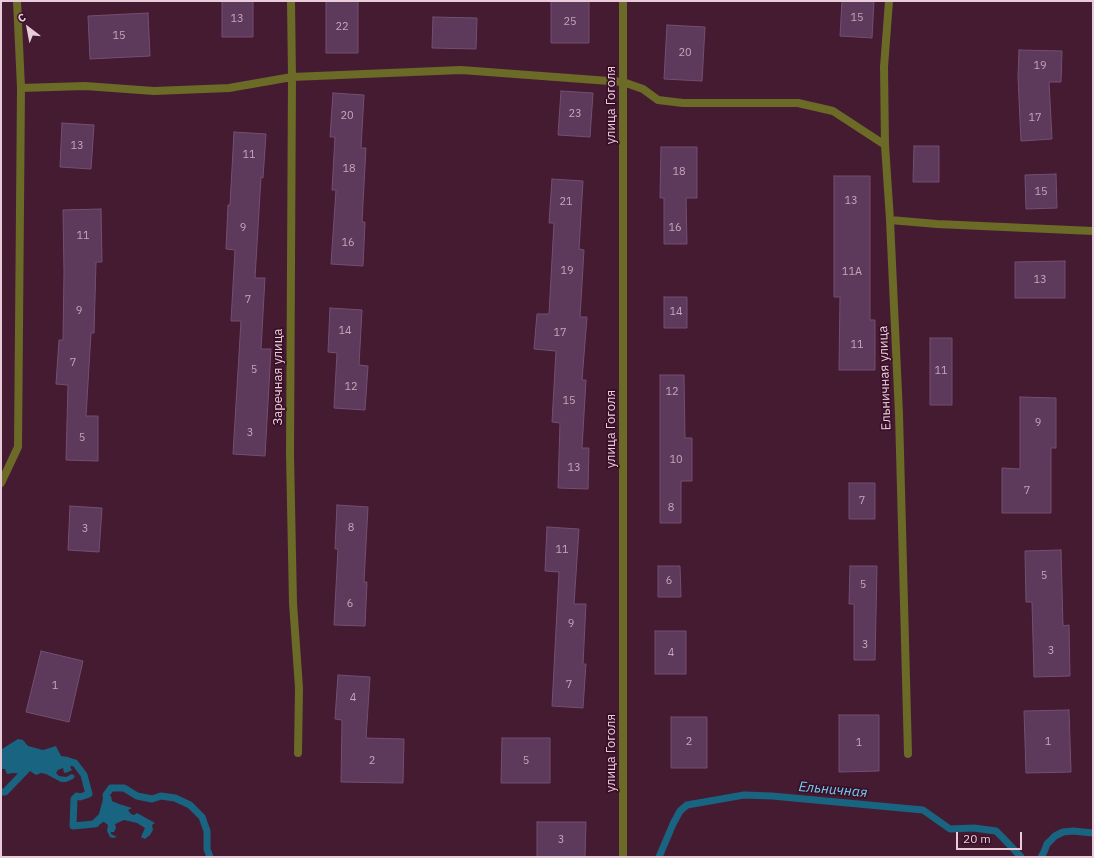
<!DOCTYPE html>
<meta charset="utf-8">
<style>
body{margin:0}
#map{position:relative;width:1094px;height:858px;overflow:hidden;background:#451b32;font-family:"IBM Plex Sans",sans-serif}
canvas{display:block}
.frame{position:absolute;inset:0;border:2px solid #e8ccd9;pointer-events:none}
.north{position:absolute;left:8px;top:8px;width:40px;height:40px;-webkit-text-stroke:3px #391028;paint-order:stroke;rotate:328deg;font-size:11px;font-weight:700;line-height:16px;text-align:center;color:#e8ccd9}
.north::after{content:'';display:block;margin:auto;width:14px;height:18px;background:#e8ccd9;clip-path:polygon(50% 0,100% 100%,50% 72%,0 100%)}
.scale{position:absolute;left:956px;top:832px;width:66px;height:18px;box-sizing:border-box;border:2px solid #e8ccd9;border-top:0;padding-left:5px;font-size:12px;line-height:14px;white-space:nowrap;color:#e8ccd9;-webkit-text-stroke:3px #391028;paint-order:stroke}
</style>
<div id="map">
<canvas width="1094" height="858"></canvas>
<div class="frame"></div>
<div class="north">С</div>
<div class="scale">20 m</div>
</div>
<script>
const ctx = document.querySelector('canvas').getContext('2d');
ctx.lineJoin = 'round';
function fillPath(path, color) { ctx.fillStyle = color; ctx.fill(path, 'evenodd'); }
const poly = rows => new Path2D(rows.map(r => 'M' + r).join(''));
function strokePath(path, color, width, dash) { ctx.strokeStyle = color; ctx.lineWidth = width; ctx.lineCap = dash ? 'butt' : 'round'; ctx.setLineDash(dash || []); ctx.stroke(path); }
function write(font, color, halo, rows, align = 'center') {
  ctx.font = font + ' "IBM Plex Sans",sans-serif'; ctx.lineWidth = 3.5; ctx.setLineDash([]); ctx.textBaseline = 'middle'; ctx.strokeStyle = halo; ctx.fillStyle = color; for (const [text, x, y, turn = 0] of rows) {
    ctx.save(); ctx.translate(x, y); ctx.rotate((+turn || 0) * Math.PI / 180); ctx.textAlign = isNaN(turn) ? turn : align; if (halo) ctx.strokeText(text, 0, 0); ctx.fillText(text, 0, 0); ctx.restore();
  }
}
const water = poly([
 [18,739,23,740,28,746,43,750,56,746,61,756,68,757,75,760,75,763,70,767,72,770,68,772,64,773,63,768,58,770,56,773,59,776,66,777,72,774,75,776,73,779,66,782,61,782,46,774,41,773,36,775,30,771,23,774,13,773,7,774,5,769,1,769,2,749],
 [104,795,111,796,112,801,119,804,132,808,128,810,131,814,134,815,137,813,155,823,152,825,153,830,150,835,145,839,141,837,145,828,137,823,124,820,115,824,116,828,114,832,111,832,111,834,117,837,113,838,110,837,107,831,108,825,104,822,100,822,98,827,93,827,91,822,99,814]
]);
const stream = poly([
 [66,761,75,763,84,775,89,794,80,797,77,796,74,799,73,826,94,824,100,820],
 [1,792,5,792,28,768],
 [107,805,106,795,111,788,124,788,137,796,152,799,161,796,175,798,190,805,202,817,207,831,207,849,210,857],
 [659,857,673,824,680,811,687,805,744,795,772,796,923,810,950,829,974,828,996,831,1004,839,1021,857],
 [1041,857,1044,852,1047,844,1055,836,1063,832,1073,831,1093,833]
]);
const building = poly([
 [222,1,253,1,253,37,222,37,222,1],
 [326,1,358,1,358,53,326,53,326,1],
 [551,1,589,1,589,43,551,43,551,1],
 [842,1,874,1,872,38,840,36,842,1],
 [148,13,150,56,90,59,88,16,148,13],
 [433,17,477,18,476,49,432,48,433,17],
 [667,25,705,27,702,81,664,79,667,25],
 [1019,50,1062,51,1061,82,1049,82,1052,139,1021,141,1018,77,1019,50],
 [561,91,593,93,590,137,558,135,561,91],
 [333,93,364,95,361,148,366,148,362,222,365,222,363,266,331,264,336,190,332,190,335,137,330,137,333,93],
 [62,123,94,125,91,169,60,167,62,123],
 [234,132,266,134,263,178,261,177,255,278,265,278,261,349,271,349,265,456,233,454,241,321,231,321,235,250,226,249,228,205,230,205,234,132],
 [914,146,939,146,939,182,913,182,914,146],
 [661,147,697,147,697,198,686,198,687,244,664,244,664,198,660,198,661,147],
 [1056,174,1057,208,1026,209,1025,175,1056,174],
 [834,176,870,176,870,320,875,320,875,370,839,370,840,297,834,297,834,176],
 [552,179,583,181,579,249,584,250,580,317,587,317,582,380,586,380,582,448,589,448,588,489,558,488,560,423,552,422,556,351,534,349,537,314,549,314,554,223,549,223,552,179],
 [101,209,102,262,96,262,94,333,91,333,86,416,98,416,98,461,66,460,68,385,56,384,59,340,63,340,64,272,63,210,101,209],
 [1065,261,1065,298,1015,298,1015,262,1065,261],
 [664,297,687,297,687,328,664,328,664,297],
 [330,308,362,310,359,365,368,366,365,410,334,408,337,353,328,352,330,308],
 [930,338,952,338,952,405,930,405,930,338],
 [660,375,684,375,685,438,692,438,692,481,681,481,681,523,660,523,660,375],
 [1020,397,1056,398,1056,448,1051,448,1051,513,1002,513,1002,468,1020,469,1020,397],
 [849,483,875,483,875,519,849,519,849,483],
 [337,505,368,507,364,582,367,582,365,626,334,625,338,549,335,549,337,505],
 [70,506,102,508,99,552,68,550,70,506],
 [547,527,579,529,574,604,586,604,583,664,586,664,583,708,552,706,559,572,545,571,547,527],
 [1061,550,1063,626,1069,625,1070,676,1034,677,1032,602,1026,602,1025,551,1061,550],
 [658,566,680,566,681,597,658,597,658,566],
 [850,566,877,566,875,660,854,660,854,604,849,604,850,566],
 [655,631,686,631,686,674,655,674,655,631],
 [41,651,83,661,69,722,26,712,41,651],
 [338,675,370,677,366,738,404,739,403,783,341,782,342,720,335,719,338,675],
 [1069,710,1071,772,1026,773,1024,711,1069,710],
 [839,715,879,715,879,771,839,772,839,715],
 [671,717,707,717,707,768,671,768,671,717],
 [502,738,550,738,550,783,501,783,502,738],
 [537,822,586,822,585,857,537,857,537,822]
]);
const minor = poly([
 [291,1,292,77,290,454,293,603,299,688,298,753],
 [889,1,884,67,885,145,890,220,899,414,908,754],
 [21,88,85,86,154,91,229,88,292,77,461,70,623,82,643,89,658,100,683,103,798,103,833,111,885,145],
 [890,220,937,224,1093,231],
 [1,483,18,447,21,88,17,1],
 [623,857,623,1]
]);
const numberNames = [
 ["15",857,18],
 ["13",237,19],
 ["25",570,22],
 ["22",342,27],
 ["15",119,36],
 ["20",685,53],
 ["19",1040,66],
 ["23",575,114],
 ["20",347,116],
 ["17",1035,118],
 ["13",77,146],
 ["11",249,155],
 ["18",349,169],
 ["18",679,172],
 ["15",1041,192],
 ["13",851,201],
 ["21",566,202],
 ["9",243,228],
 ["16",675,228],
 ["11",83,236],
 ["16",348,243],
 ["19",567,271],
 ["11А",852,272],
 ["13",1040,280],
 ["7",248,300],
 ["9",79,311],
 ["14",676,312],
 ["14",345,331],
 ["17",560,333],
 ["11",857,345],
 ["7",73,363],
 ["5",254,370],
 ["11",941,371],
 ["12",351,387],
 ["12",672,392],
 ["15",569,401],
 ["9",1038,423],
 ["3",250,433],
 ["5",82,438],
 ["10",676,460],
 ["13",574,468],
 ["7",1027,491],
 ["7",862,501],
 ["8",671,508],
 ["8",351,528],
 ["3",85,529],
 ["11",562,550],
 ["5",1044,576],
 ["6",669,581],
 ["5",863,585],
 ["6",350,604],
 ["9",571,624],
 ["3",865,645],
 ["3",1051,651],
 ["4",671,653],
 ["7",569,685],
 ["1",55,686],
 ["4",353,698],
 ["2",689,742],
 ["1",1048,742],
 ["1",859,743],
 ["2",372,761],
 ["5",526,761],
 ["3",561,840]
];
const streetNames = [
 ["улица Гоголя",611,105,-90],
 ["Заречная улица",278,377,-90],
 ["Ельничная улица",885,378,-92],
 ["улица Гоголя",611,429,-90],
 ["улица Гоголя",611,753,-90]
];
const waterNames = [
 ["Ельничная",833,790,5]
];
fillPath(water, '#196480');
strokePath(stream, '#196480', 7);
fillPath(building, '#5d395b');
strokePath(building, '#744f72', 1);
strokePath(minor, '#6b6a26', 8);
write('11px', '#c5a7ba', null, numberNames);
write('13px', '#e8ccd9', '#391028', streetNames);
write('italic 14px', '#74cdf3', '#391028', waterNames);
</script>
